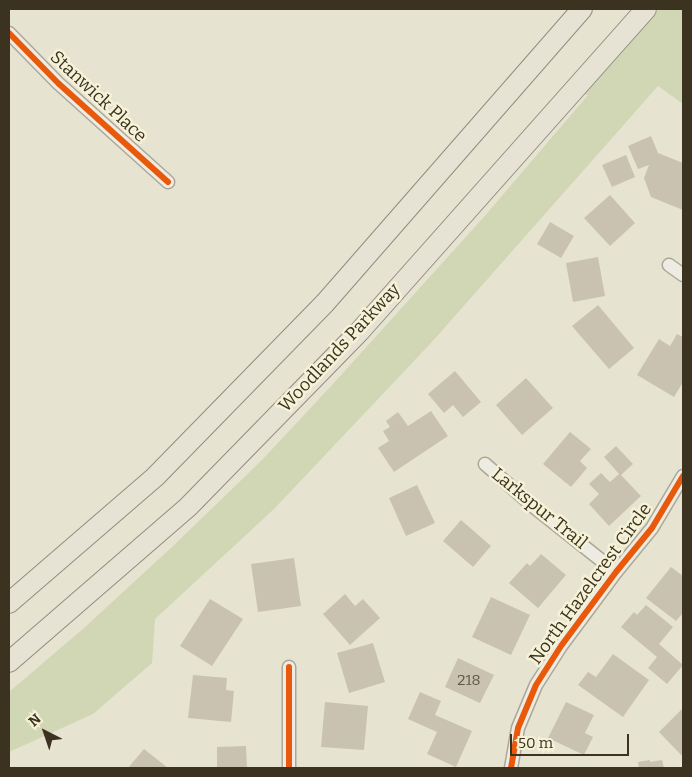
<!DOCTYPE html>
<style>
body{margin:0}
#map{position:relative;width:692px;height:777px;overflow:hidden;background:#e6e3d1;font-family:Bitter,serif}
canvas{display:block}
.frame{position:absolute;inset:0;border:10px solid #3b3220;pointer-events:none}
.north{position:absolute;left:20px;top:707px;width:50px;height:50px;-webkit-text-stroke:4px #f6f2d8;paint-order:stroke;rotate:319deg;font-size:14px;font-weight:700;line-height:20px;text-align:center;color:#3b3220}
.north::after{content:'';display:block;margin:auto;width:18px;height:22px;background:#3b3220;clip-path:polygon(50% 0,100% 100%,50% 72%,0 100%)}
.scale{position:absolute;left:510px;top:734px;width:119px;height:22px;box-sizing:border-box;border:2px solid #3b3220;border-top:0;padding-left:6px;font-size:15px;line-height:18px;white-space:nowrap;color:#3b3220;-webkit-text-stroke:4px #f6f2d8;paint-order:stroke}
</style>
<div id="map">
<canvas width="692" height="777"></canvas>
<div class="frame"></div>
<div class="north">N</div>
<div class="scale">50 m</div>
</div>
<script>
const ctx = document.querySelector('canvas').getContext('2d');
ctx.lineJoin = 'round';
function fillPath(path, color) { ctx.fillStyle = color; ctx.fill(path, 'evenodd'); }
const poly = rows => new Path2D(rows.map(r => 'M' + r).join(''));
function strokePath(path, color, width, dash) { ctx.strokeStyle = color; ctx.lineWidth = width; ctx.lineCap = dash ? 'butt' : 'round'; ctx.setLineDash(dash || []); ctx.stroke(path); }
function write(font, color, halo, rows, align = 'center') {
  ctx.font = font + ' Bitter,serif'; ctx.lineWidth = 5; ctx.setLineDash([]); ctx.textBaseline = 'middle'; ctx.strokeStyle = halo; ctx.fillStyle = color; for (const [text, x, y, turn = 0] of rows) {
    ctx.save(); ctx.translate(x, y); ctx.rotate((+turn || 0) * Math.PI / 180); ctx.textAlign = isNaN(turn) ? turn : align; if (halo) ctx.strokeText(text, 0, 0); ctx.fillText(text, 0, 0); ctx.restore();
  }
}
const green = poly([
 [659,9,683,9,683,104,658,86,431,343,274,509,155,619,152,663,93,714,9,752,9,692,84,628,173,546,261,461,332,385,483,218,588,95,582,94]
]);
const building = poly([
 [651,136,658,153,683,163,683,210,651,197,644,178,649,165,638,169,628,146],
 [626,155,635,177,612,187,602,165],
 [610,195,635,223,610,246,584,218],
 [550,222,574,236,561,258,537,244],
 [598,257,605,296,573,302,566,263],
 [598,305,634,348,609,369,572,326],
 [677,334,683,337,683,382,674,397,637,375,659,339,670,346],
 [455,371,481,402,463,417,453,405,444,413,428,394],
 [526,378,553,408,522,435,496,405],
 [431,411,448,436,394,472,378,448,389,441,383,431,390,427,386,421,398,412,408,426],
 [570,432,591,449,580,461,587,468,571,487,543,464],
 [616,446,633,464,621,475,641,496,609,526,589,504,599,494,589,484,601,473,610,482,619,474,604,457],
 [417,485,435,523,406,536,389,498],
 [461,520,491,546,473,567,443,541],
 [541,554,566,575,538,608,509,583,527,563,530,566],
 [294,558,301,606,258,612,251,564],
 [671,567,683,576,683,613,676,621,646,598],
 [345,594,355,606,363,599,380,618,350,645,323,614],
 [491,597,530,615,511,655,472,637],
 [210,599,243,619,212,666,180,646],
 [646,605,673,627,659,644,683,665,667,684,648,668,657,657,621,627,634,612,637,615],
 [373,643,385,682,349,693,337,653],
 [613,654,649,680,623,717,578,685,588,672,596,677],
 [458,658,494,675,480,703,445,687],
 [193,675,227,678,226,690,234,691,231,722,188,718],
 [420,692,441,701,435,715,472,731,456,767,427,754,437,732,408,719],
 [325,702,368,706,364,750,321,747],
 [566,702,594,715,585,733,593,737,584,755,548,738],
 [683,708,683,757,659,732],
 [246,746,247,768,217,768,217,747],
 [144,749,168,768,128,768],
 [650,760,650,762,662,760,664,768,639,768,638,762]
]);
const minor = poly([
 [9,33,58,83,168,182],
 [669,265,683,275],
 [485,464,534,507,616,572],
 [289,667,289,768],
 [511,768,518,728,536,685,561,646,616,572,652,528,683,476]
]);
const primary = poly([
 [9,603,155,477,325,303,582,9],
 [9,662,188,507,359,332,646,9]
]);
const cycleway = poly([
 [9,33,58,83,168,182],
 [289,667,289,768],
 [511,768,518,728,536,685,561,646,616,572,652,528,683,476]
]);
const numberNames = [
 ["218",469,681]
];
const streetNames = [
 ["Stanwick Place",98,97,43],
 ["Woodlands Parkway",340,348,-47],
 ["Larkspur Trail",539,509,39],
 ["North Hazelcrest Circle",591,584,-54]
];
fillPath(green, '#d1d7b4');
fillPath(building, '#cac2b1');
strokePath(minor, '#aca899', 15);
strokePath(primary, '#918d80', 22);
strokePath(minor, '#eeece2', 12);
strokePath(primary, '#e6e3d4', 20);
strokePath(cycleway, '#e8590c', 6);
write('15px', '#5f5644', null, numberNames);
write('18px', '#3b3220', '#f6f2d8', streetNames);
</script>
